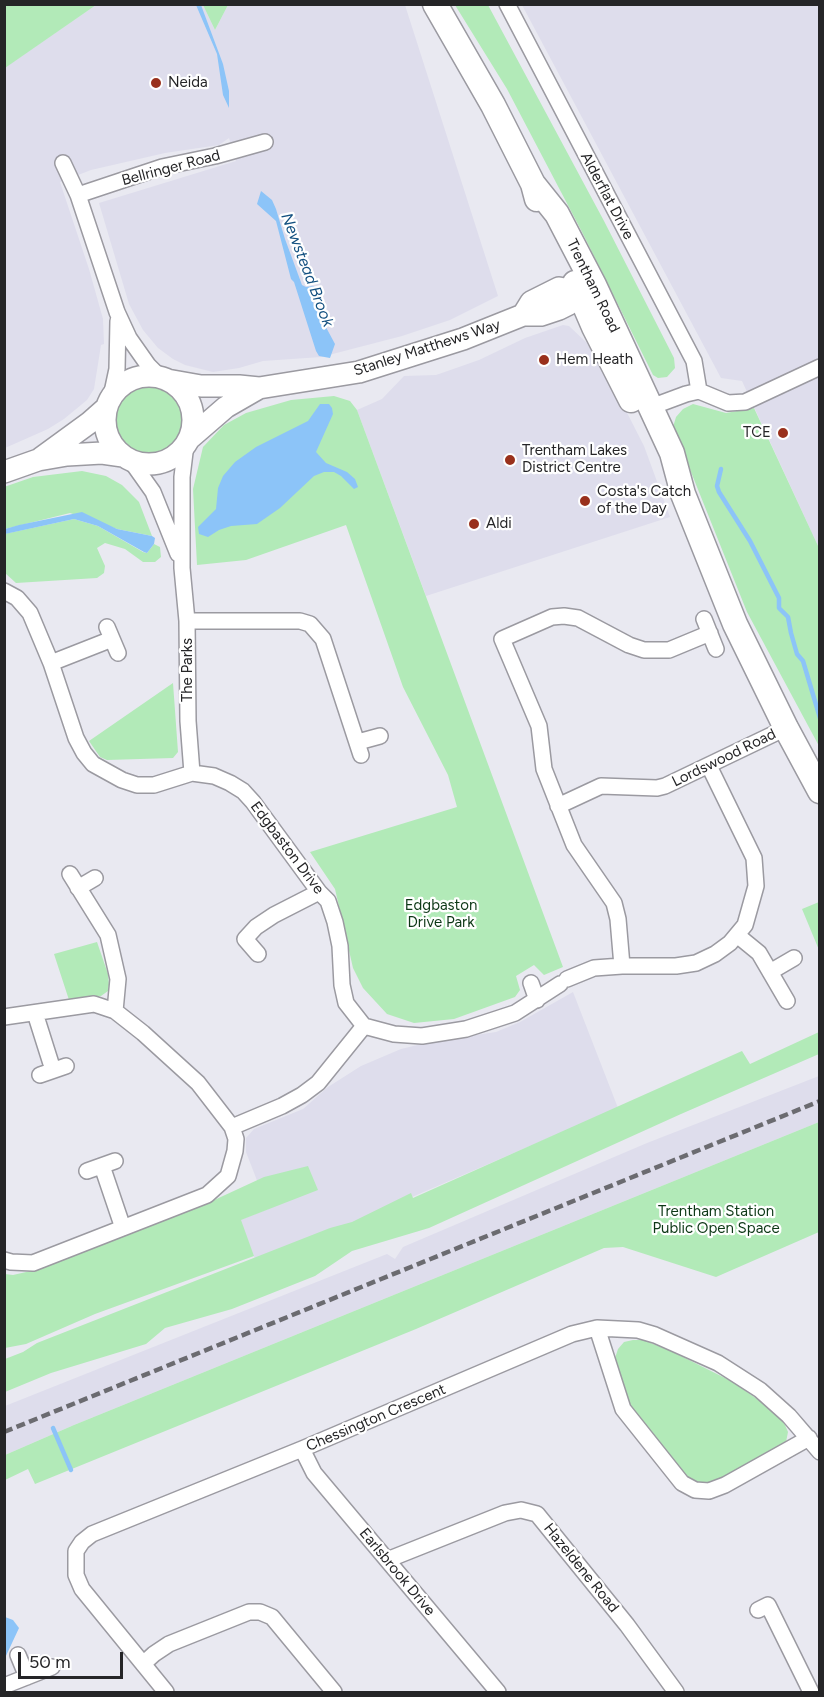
<!DOCTYPE html>
<style>
body{margin:0}
#map{position:relative;width:824px;height:1697px;overflow:hidden;background:#e9e9f1;font-family:Figtree,sans-serif}
canvas{display:block}
.frame{position:absolute;inset:0;border:6px solid #252527;pointer-events:none}
.scale{position:absolute;left:18px;top:1652px;width:105px;height:27px;box-sizing:border-box;border:3px solid #252527;border-top:0;padding-left:8px;font-size:18px;line-height:21px;white-space:nowrap;color:#252527;-webkit-text-stroke:4px #fff;paint-order:stroke}
</style>
<div id="map">
<canvas width="824" height="1697"></canvas>
<div class="frame"></div>
<div class="scale">50 m</div>
</div>
<script>
const ctx = document.querySelector('canvas').getContext('2d');
ctx.lineJoin = 'round';
function fillPath(path, color) { ctx.fillStyle = color; ctx.fill(path, 'evenodd'); }
const poly = rows => new Path2D(rows.map(r => 'M' + r).join(''));
function strokePath(path, color, width, dash) { ctx.strokeStyle = color; ctx.lineWidth = width; ctx.lineCap = dash ? 'butt' : 'round'; ctx.setLineDash(dash || []); ctx.stroke(path); }
function write(font, color, halo, rows, align = 'center') {
  ctx.font = font + ' Figtree,sans-serif'; ctx.lineWidth = 4.5; ctx.setLineDash([]); ctx.textBaseline = 'middle'; ctx.strokeStyle = halo; ctx.fillStyle = color; for (const [text, x, y, turn = 0] of rows) {
    ctx.save(); ctx.translate(x, y); ctx.rotate((+turn || 0) * Math.PI / 180); ctx.textAlign = isNaN(turn) ? turn : align; if (halo) ctx.strokeText(text, 0, 0); ctx.fillText(text, 0, 0); ctx.restore();
  }
}
const built = poly([
 [96,5,203,5,215,30,228,5,405,5,498,296,450,320,402,336,321,357,263,361,239,368,213,372,185,365,173,359,158,348,143,330,129,304,99,203,236,161,229,138,219,145,165,153,91,170,60,182,89,269,103,319,104,344,101,345,94,389,87,400,64,419,48,429,5,448,4,68],
 [522,5,819,5,819,548,742,381,721,378],
 [563,325,569,326,587,343,621,401,644,446,670,517,426,596,357,410,382,399,404,376,436,375,479,360,525,338],
 [573,992,618,1108,257,1264,240,1220,268,1209,246,1152,246,1138,254,1129,303,1109,328,1087,361,1066,401,1049,430,1042,496,1032,520,1022],
 [819,1076,819,1122,74,1425,5,1455,5,1406,387,1254,395,1259,403,1247,647,1143]
]);
const green = poly([
 [5,4,96,4,96,5,5,68],
 [203,5,228,5,215,30],
 [455,5,488,5,604,221,674,358,675,368,667,377,658,378,653,375,582,232,507,89],
 '114 420a35 35 0 1 1 70 0a35 35 0 1 1-70 0Z',
 [334,396,350,401,357,410,563,967,544,975,534,965,516,976,520,990,515,997,454,1019,414,1023,387,1014,363,988,353,968,335,889,310,852,457,807,448,775,403,687,346,525,246,560,197,565,193,489,203,447,224,425,246,413,291,400],
 [693,404,726,413,754,408,819,548,819,746,747,612,673,427,676,417,683,409],
 [82,471,106,476,122,485,139,502,152,536,117,529,70,513,5,529,4,487,33,477],
 [74,519,98,526,143,552,147,553,154,544,160,547,161,557,155,562,143,562,125,549,105,543,97,548,105,566,104,573,97,578,16,583,5,573,4,534],
 [173,683,178,752,173,758,107,760,100,757,89,741],
 [819,902,819,950,802,909],
 [97,942,108,974,109,985,108,991,101,996,69,1000,54,954],
 [819,1032,819,1054,681,1114,429,1228,352,1251,315,1276,232,1309,165,1328,146,1344,51,1373,5,1392,5,1359,23,1352,37,1343,330,1228,352,1222,411,1193,413,1198,742,1051,750,1064],
 [819,1122,819,1232,716,1277,623,1247,604,1248,416,1329,35,1484,28,1469,5,1480,5,1455,74,1425],
 [308,1166,318,1190,241,1220,254,1256,95,1314,26,1344,5,1348,5,1274,13,1275,35,1270,197,1208,264,1177],
 [633,1340,643,1340,671,1351,733,1382,781,1416,788,1432,786,1442,779,1448,717,1480,700,1484,688,1480,633,1414,616,1369,615,1358,618,1349,624,1342]
]);
const water = poly([
 [196,5,201,5,223,64,229,91,229,108,223,95,217,54],
 [261,191,272,200,276,209,285,239,302,285,306,287,314,286,317,289,313,303,335,344,330,358,319,356,316,351,294,282,291,279,276,221,257,204],
 [320,404,329,404,332,408,333,414,316,452,326,463,347,472,355,479,358,487,354,489,341,476,334,472,324,472,314,476,280,508,257,524,231,526,219,530,208,537,199,534,198,527,216,509,218,488,223,476,235,462,256,447,308,421],
 [82,512,117,529,152,536,155,538,154,544,147,553,144,552,98,526,74,519,5,534,5,529,19,525],
 [5,1617,13,1620,19,1628,5,1658]
]);
const stream = poly([
 [721,469,717,486,719,492,750,541,779,598,779,608,788,617,791,633,797,654,803,661,820,718],
 [53,1428,71,1470]
]);
const minor = poly([
 [507,4,694,361,699,391],
 [63,163,78,195,162,167,215,156,265,142],
 [78,195,117,312,129,338,148,365,161,378],
 [111,397,117,369,118,321],
 [651,407,686,394,699,391,728,403,745,402,820,367],
 [186,444,182,477,182,568,187,621,188,721,192,773],
 [131,461,153,492,178,554],
 [4,591,17,598,30,613,51,663,76,738,84,753,93,764,122,780,137,785,154,785,192,773,214,776,230,783,243,791,253,802,319,892,328,901,335,922,340,946,342,985,346,1003,364,1026],
 [704,619,716,649],
 [187,621,300,621,310,624,323,639,361,755],
 [107,627,118,653],
 [51,663,112,639],
 [358,742,380,736],
 [558,806,601,786,657,788,665,786,786,728],
 [70,874,108,935,118,979,115,1011],
 [78,888,95,878],
 [737,935,759,953,787,1001],
 [258,954,245,939,256,927,274,915,319,892],
 [622,966,618,919,614,903,574,845,544,769,539,726,502,639,552,617,564,616,578,618,629,645,644,650,669,650,710,633],
 [770,972,794,958],
 [567,979,594,968,622,966,676,966,696,963,715,954,730,943,745,925,756,886,754,858,709,766],
 [531,983,537,1000],
 [35,1013,53,1070],
 [4,1017,94,1004,115,1011,143,1033,198,1083,232,1127,236,1139,235,1151,228,1176,207,1195,33,1263,11,1262,4,1260],
 [364,1026,394,1034,422,1036,466,1029,515,1013,560,984],
 [40,1075,66,1066],
 [232,1127,282,1106,302,1095,318,1083,364,1026],
 [102,1166,123,1228],
 [87,1171,115,1161],
 [597,1328,623,1409,682,1483,695,1490,709,1491,725,1485,809,1438],
 [302,1449,314,1473,498,1692],
 [387,1560,505,1513,521,1510,537,1514,627,1625,676,1692],
 [758,1610,768,1605,811,1692],
 [18,1655,27,1677],
 [143,1664,154,1654,169,1644,249,1612,260,1612,272,1617,334,1692],
 [4,1686,52,1667],
 [166,1692,82,1589,76,1575,76,1551,82,1542,92,1534,302,1449,572,1334,597,1328,638,1330,655,1335,718,1363,760,1390,789,1416,820,1452]
]);
const secondary = poly([
 [523,315,531,302,559,288,580,292],
 '105 420a44 44 0 1 1 88 0a44 44 0 1 1-88 0Z',
 [167,380,201,386,239,386,259,388,359,372,463,339,523,315,541,315,559,309,569,304,580,292,593,285],
 [189,439,226,407,259,388],
 [41,458,89,423,106,408],
 [4,472,38,460,67,455,102,453,123,456]
]);
const primary = poly([
 [435,4,493,105,533,184,537,199],
 [533,184,557,214,594,285,672,453,683,494,735,624,786,728,820,791],
 [575,283,594,327,631,400]
]);
const rail = poly([
 [4,1432,820,1101]
]);
const markers = [
 [156,83,6,"#99301c"],
 [544,360,6,"#99301c"],
 [783,433,6,"#99301c"],
 [510,460,6,"#99301c"],
 [585,501,6,"#99301c"],
 [474,524,6,"#99301c"]
];
const poiNames = [
 ["Neida",168,83],
 ["Hem Heath",556,360],
 ["TCE",771,433,"right"],
 ["Trentham Lakes",522,451],
 ["District Centre",522,468],
 ["Costa's Catch",597,492],
 ["of the Day",597,509],
 ["Aldi",486,524]
];
const streetNames = [
 ["Bellringer Road",171,168,-15],
 ["Alderflat Drive",607,196,62],
 ["Trentham Road",593,286,64],
 ["Stanley Matthews Way",427,348,-18],
 ["The Parks",188,670,-90],
 ["Lordswood Road",724,758,-26],
 ["Edgbaston Drive",287,848,53],
 ["Chessington Crescent",376,1418,-23],
 ["Hazeldene Road",581,1568,51],
 ["Earlsbrook Drive",397,1572,50]
];
const parkNames = [
 ["Edgbaston",441,906],
 ["Drive Park",441,923],
 ["Trentham Station",716,1212],
 ["Public Open Space",716,1229]
];
const waterNames = [
 ["Newstead Brook",307,270,69]
];
fillPath(built, '#deddec');
fillPath(green, '#b2eab8');
fillPath(water, '#8cc4f8');
strokePath(stream, '#8cc4f8', 4.5);
strokePath(minor, '#9b9aa1', 18);
strokePath(secondary, '#9b9aa1', 24);
strokePath(primary, '#9b9aa1', 27);
strokePath(minor, '#fff', 15);
strokePath(secondary, '#fff', 21);
strokePath(primary, '#fff', 24);
strokePath(rail, '#6b6b70', 4.5, [9, 4.5]);
for (const [x, y, r, color] of markers) { const dot = new Path2D(); dot.arc(x, y, r, 0, 2 * Math.PI); ctx.fillStyle = color; ctx.fill(dot); strokePath(dot, '#fff', 2); }
write('15px', '#252527', '#fff', poiNames, 'left');
write('15px', '#252527', '#fff', streetNames);
write('15px', '#0d3816', '#fff', parkNames);
write('italic 16px', '#145181', '#fff', waterNames);
</script>
